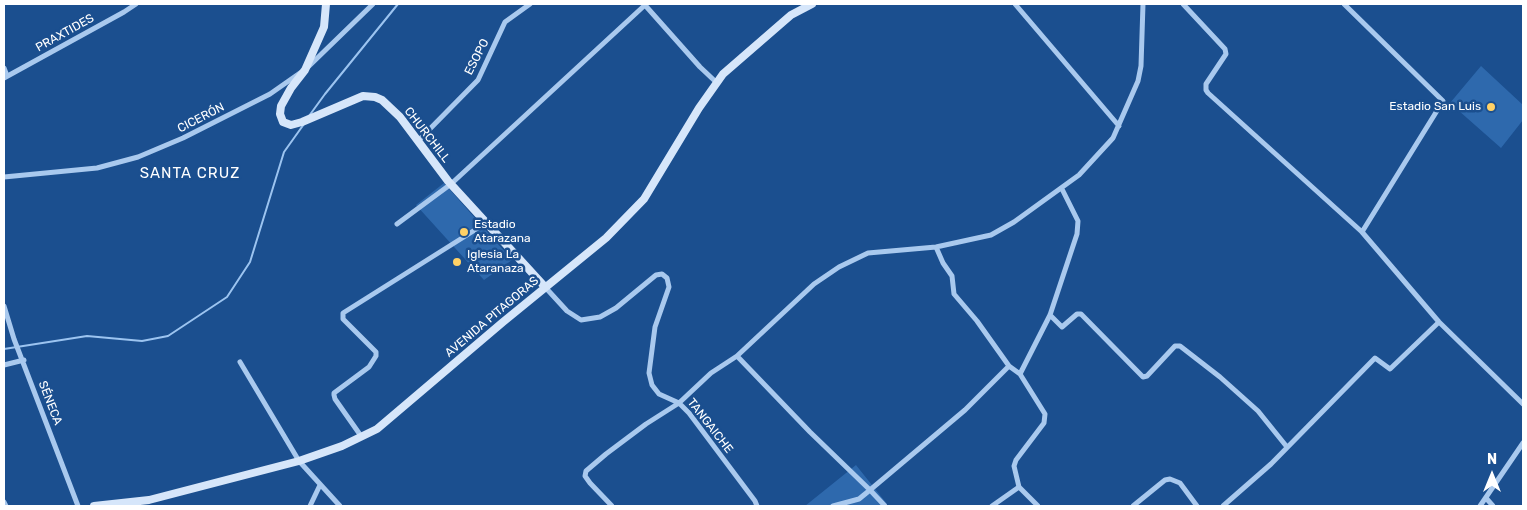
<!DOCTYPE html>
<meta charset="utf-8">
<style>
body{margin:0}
#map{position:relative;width:1527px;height:510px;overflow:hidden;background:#1b4f8f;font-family:Rubik,sans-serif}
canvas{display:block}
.frame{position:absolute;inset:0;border:5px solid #fff;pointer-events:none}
.north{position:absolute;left:1467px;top:450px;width:50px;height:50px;-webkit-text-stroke:4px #1b4f8f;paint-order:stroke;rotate:0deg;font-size:14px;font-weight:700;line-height:20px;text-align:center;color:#fff}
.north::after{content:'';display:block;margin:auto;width:18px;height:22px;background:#fff;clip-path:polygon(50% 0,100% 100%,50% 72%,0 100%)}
</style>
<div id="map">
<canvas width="1527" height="510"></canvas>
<div class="frame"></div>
<div class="north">N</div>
</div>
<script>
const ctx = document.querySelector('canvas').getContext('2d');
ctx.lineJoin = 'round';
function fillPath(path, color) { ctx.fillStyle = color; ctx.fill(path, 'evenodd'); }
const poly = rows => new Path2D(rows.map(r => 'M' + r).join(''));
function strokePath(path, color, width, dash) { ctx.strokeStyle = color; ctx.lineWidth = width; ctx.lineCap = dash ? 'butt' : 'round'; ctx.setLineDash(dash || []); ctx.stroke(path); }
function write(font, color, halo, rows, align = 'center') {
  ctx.font = font + ' Rubik,sans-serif'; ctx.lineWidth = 5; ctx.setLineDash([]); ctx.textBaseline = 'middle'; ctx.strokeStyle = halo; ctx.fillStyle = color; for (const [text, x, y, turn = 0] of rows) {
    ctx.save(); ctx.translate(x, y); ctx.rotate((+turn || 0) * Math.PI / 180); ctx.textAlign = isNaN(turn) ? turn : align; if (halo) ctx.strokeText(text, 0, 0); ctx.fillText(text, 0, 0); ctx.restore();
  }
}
const green = poly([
 [1481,66,1523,105,1523,120,1501,148,1450,103],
 [444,183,512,260,484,280,416,205],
 [856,465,887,504,884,506,805,506]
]);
const stream = poly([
 [309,116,325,94,398,4],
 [4,349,87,336,142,341,168,336,227,297,250,262,284,152,304,124]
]);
const street = poly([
 [644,4,700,67,717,83],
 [1015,4,1119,126],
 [1183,4,1225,49,1226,54,1206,84,1206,90,1208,93,1362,232,1439,322,1523,404],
 [1344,4,1443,101,1362,232],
 [4,68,7,76],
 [307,68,373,4],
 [4,78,124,12,136,4],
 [418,141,478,80,505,22,530,4],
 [4,177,97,168,138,157,183,138,270,94,300,73],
 [397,224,451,184,645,5],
 [936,247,943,263,952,276,954,294,977,321,1009,366],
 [545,287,567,311,581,320,600,317,616,308,656,275,662,274,667,278,669,287,655,327,649,373,652,385,659,394,679,403,689,413,755,501,757,506],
 [4,306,14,339,78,506],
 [1050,315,1062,327,1077,314,1081,314,1143,377,1147,376,1175,346,1180,346,1220,377,1258,411,1287,447],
 [737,356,810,432,870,490,885,506],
 [240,362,299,461,340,506],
 [4,365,24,360],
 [361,436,335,399,334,395,334,393,369,367,376,356,376,352,343,319,343,313,486,223],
 [1486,498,1493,506],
 [4,502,6,506],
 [310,506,320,485],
 [612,506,590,483,585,476,586,471,606,454,646,424,679,403,711,373,737,356,814,284,839,267,868,253,936,247,991,235,1014,222,1079,175,1113,138,1138,81,1141,66,1143,4],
 [833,506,859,499,870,490,965,410,1009,366,1020,374],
 [992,506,1019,487],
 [1038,506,1019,487,1014,466,1016,460,1044,423,1045,414,1020,374,1050,315,1077,234,1078,221,1062,189],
 [1133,506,1165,480,1170,479,1180,483,1197,506],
 [1223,506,1271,464,1375,358,1390,369,1439,322],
 [1480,506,1523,443]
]);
const secondary = poly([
 [326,4,324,27,305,70,291,88,281,106,280,114,283,122,291,125,302,122,363,96,375,97,382,100,400,117,448,181,545,287],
 [94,506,149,500,299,461,342,446,377,429,503,322,606,238,644,199,699,108,723,74,791,15,812,4]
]);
const markers = [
 [1491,107,5,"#ffd166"],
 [464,232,5,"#ffd166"],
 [457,262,5,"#ffd166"]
];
const streetNames = [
 ["PRAXTIDES",65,33,-29],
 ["ESOPO",477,57,-63],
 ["CICERÓN",201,118,-27],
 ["CHURCHILL",427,135,52],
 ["AVENIDA PITAGORAS",492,317,-40],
 ["SÉNECA",50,403,69],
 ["TANGAICHE",710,426,52]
];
const poiNames = [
 ["Estadio San Luis",1481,107,"right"],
 ["Estadio",474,225],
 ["Atarazana",474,239],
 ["Iglesia La",467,255],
 ["Ataranaza",467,269]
];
const quarterNames = [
 ["SANTA CRUZ",190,174]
];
fillPath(green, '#2e69ad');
strokePath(stream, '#9cc4f0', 2);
strokePath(street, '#a9c9ee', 5);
strokePath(secondary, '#d6e6fa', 8);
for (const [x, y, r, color] of markers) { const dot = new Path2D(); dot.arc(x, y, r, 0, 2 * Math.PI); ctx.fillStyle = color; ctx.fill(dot); strokePath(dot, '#1b4f8f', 2); }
write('12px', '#fff', '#1b4f8f', streetNames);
write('12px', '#fff', '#1b4f8f', poiNames, 'left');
ctx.letterSpacing = '1px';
write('15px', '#fff', '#1b4f8f', quarterNames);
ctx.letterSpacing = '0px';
</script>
